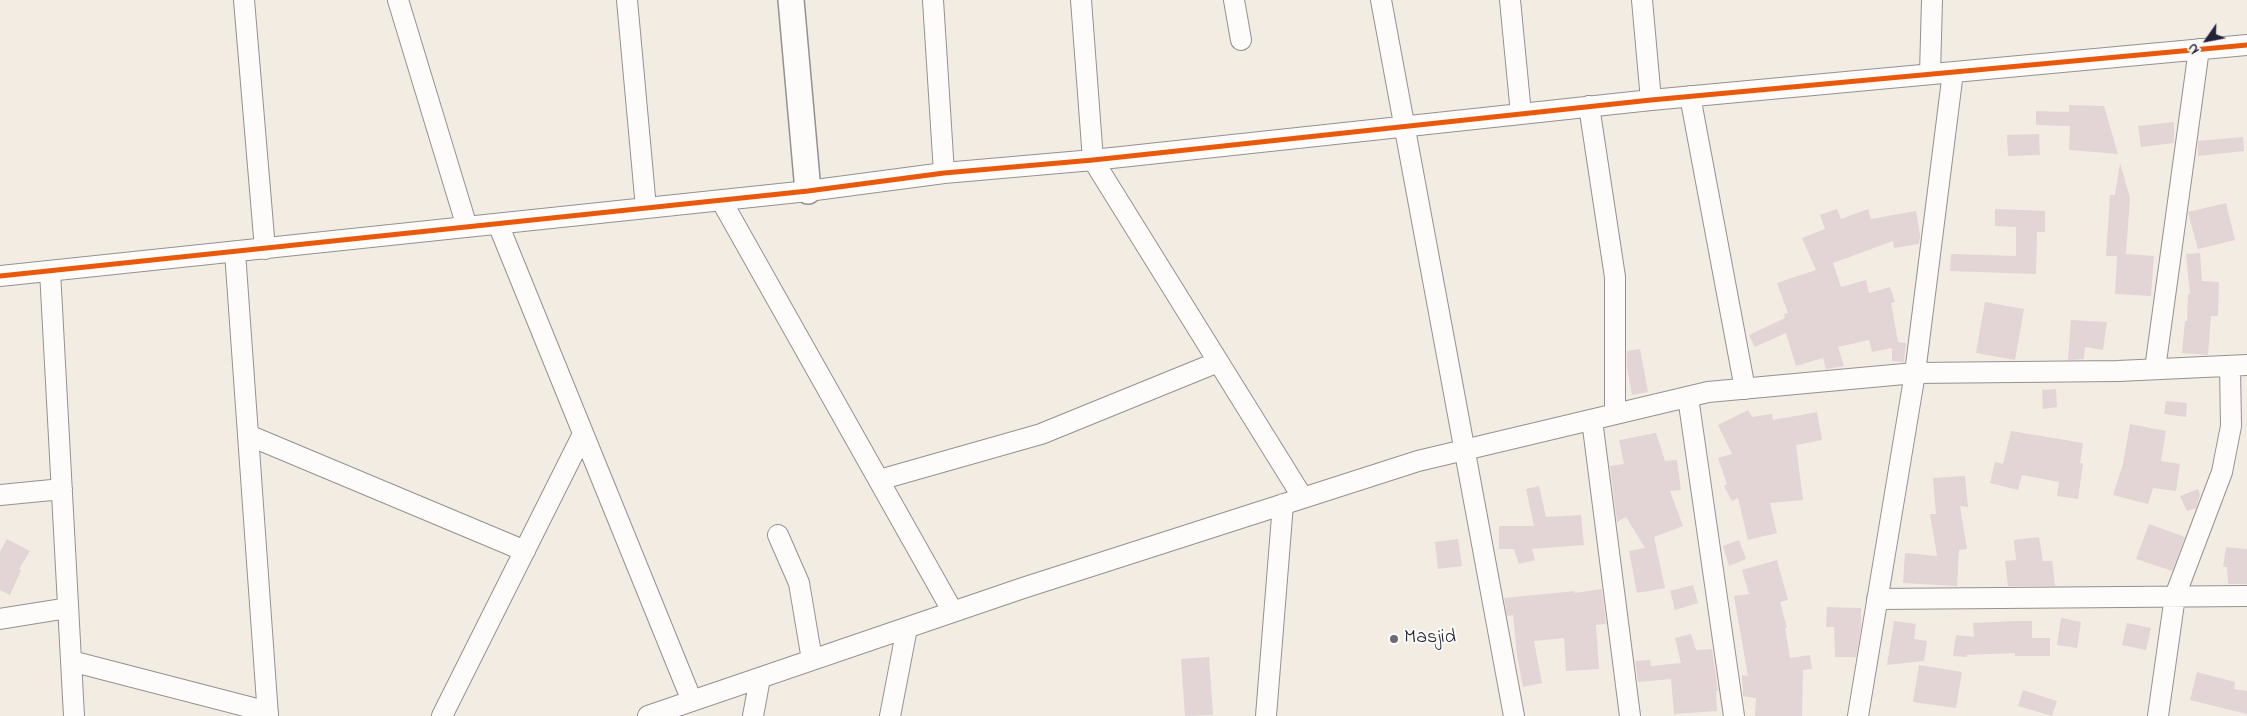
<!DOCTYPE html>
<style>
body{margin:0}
#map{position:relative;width:2247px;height:716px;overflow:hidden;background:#f3ece3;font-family:"Indie Flower",sans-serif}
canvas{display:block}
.north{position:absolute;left:2182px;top:15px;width:50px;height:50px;-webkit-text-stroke:4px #fdfcf7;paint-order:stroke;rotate:237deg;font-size:14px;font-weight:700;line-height:20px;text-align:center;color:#22223b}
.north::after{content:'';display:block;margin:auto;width:18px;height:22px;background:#22223b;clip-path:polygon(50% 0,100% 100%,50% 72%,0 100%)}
</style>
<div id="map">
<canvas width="2247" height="716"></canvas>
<div class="north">N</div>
</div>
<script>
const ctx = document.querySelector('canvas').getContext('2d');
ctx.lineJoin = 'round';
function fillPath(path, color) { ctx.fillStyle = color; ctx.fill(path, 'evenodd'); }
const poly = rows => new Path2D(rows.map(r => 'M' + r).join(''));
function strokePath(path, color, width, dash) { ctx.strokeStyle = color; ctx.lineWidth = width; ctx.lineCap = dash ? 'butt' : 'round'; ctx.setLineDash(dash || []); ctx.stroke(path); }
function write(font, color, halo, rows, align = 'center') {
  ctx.font = font + ' "Indie Flower",sans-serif'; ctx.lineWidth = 4; ctx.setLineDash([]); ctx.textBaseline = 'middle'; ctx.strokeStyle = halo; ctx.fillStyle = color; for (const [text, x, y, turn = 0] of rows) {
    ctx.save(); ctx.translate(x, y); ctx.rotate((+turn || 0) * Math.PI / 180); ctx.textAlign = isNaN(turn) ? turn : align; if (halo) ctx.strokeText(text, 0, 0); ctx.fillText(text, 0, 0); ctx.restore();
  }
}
const building = poly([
 [2069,105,2104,106,2118,154,2069,150,2070,126,2036,125,2036,111,2069,112],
 [2174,122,2174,143,2141,147,2138,126],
 [2039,134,2040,155,2008,156,2007,135],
 [2243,137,2244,151,2198,156,2198,141],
 [2120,163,2130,198,2126,254,2154,256,2151,296,2115,294,2117,256,2106,256,2110,195,2115,195],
 [2226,203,2235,240,2198,249,2188,212],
 [1837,209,1841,219,1868,209,1871,219,1916,211,1920,235,1919,244,1894,248,1893,241,1833,263,1841,287,1866,280,1869,293,1890,287,1895,302,1891,303,1898,342,1906,343,1904,362,1892,361,1892,348,1872,352,1869,340,1838,347,1844,366,1826,369,1823,358,1796,366,1786,333,1755,347,1749,335,1785,318,1784,314,1788,313,1777,283,1816,270,1802,238,1825,229,1820,215],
 [1995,209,2045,211,2045,232,2037,232,2036,274,1950,271,1951,254,2016,256,2016,227,1995,226],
 [2200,253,2202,281,2219,282,2218,316,2211,316,2208,355,2182,353,2185,321,2187,321,2188,294,2190,294,2186,254],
 [1985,302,2024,309,2015,360,1976,353],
 [2071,320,2107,322,2103,350,2085,347,2084,359,2068,360],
 [1640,349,1648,392,1632,395,1627,367,1627,351],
 [2056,389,2057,407,2043,409,2042,390],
 [2166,401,2187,403,2186,417,2164,414],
 [1748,410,1752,417,1772,414,1773,420,1817,412,1822,440,1796,445,1803,500,1770,503,1777,533,1748,540,1738,498,1732,501,1724,486,1727,484,1718,458,1732,454,1718,425],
 [2130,424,2166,431,2161,461,2180,464,2176,491,2153,488,2148,504,2113,495,2123,464],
 [2011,431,2083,443,2080,463,2083,464,2078,499,2057,496,2059,482,2022,475,2018,490,1990,483,1995,462,2003,464],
 [1656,433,1665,461,1677,460,1681,490,1670,491,1683,526,1654,537,1665,588,1637,593,1629,551,1645,548,1626,517,1617,522,1610,466,1624,464,1619,440],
 [1965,476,1968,507,1960,506,1967,549,1959,550,1957,586,1903,583,1905,553,1937,556,1930,514,1936,514,1933,478],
 [1539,486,1546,517,1581,515,1584,545,1532,549,1535,560,1519,564,1514,549,1499,549,1499,526,1534,526,1526,489],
 [2198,489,2200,495,2196,508,2187,511,2180,496],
 [2149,524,2185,537,2172,571,2136,559],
 [2039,537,2043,561,2052,561,2055,586,2008,586,2005,561,2016,560,2014,540],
 [7,539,30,551,19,569,21,570,10,595,0,590,0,552],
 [1458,539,1462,566,1438,569,1435,542],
 [1739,540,1746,559,1729,566,1723,546],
 [2226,547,2247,549,2247,584,2228,584,2227,567,2223,567],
 [1777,560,1788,600,1780,602,1787,628,1785,628,1790,658,1810,655,1812,669,1803,670,1802,716,1755,716,1756,698,1743,696,1742,675,1748,676,1734,596,1749,594,1742,570],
 [1693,585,1698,603,1675,610,1670,591],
 [1602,589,1606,624,1596,625,1599,669,1566,671,1564,638,1534,641,1542,683,1523,687,1517,655,1513,615,1507,616,1504,598,1575,591,1575,593],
 [1827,607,1861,608,1861,628,1856,657,1835,657,1834,627,1826,627],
 [2061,618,2081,622,2077,648,2057,645],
 [1894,621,1916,624,1914,639,1927,641,1924,661,1887,665],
 [2015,621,2032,621,2032,638,2050,638,2050,656,2015,656,2015,653,1967,655,1967,657,1953,656,1956,635,1974,637,1973,623],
 [2127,623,2151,628,2146,650,2122,645],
 [1691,634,1696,650,1712,649,1718,691,1716,691,1717,711,1674,714,1671,679,1638,682,1635,661,1650,660,1651,666,1681,663,1675,638],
 [1209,657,1213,715,1185,716,1181,659],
 [1919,665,1962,672,1956,708,1913,702],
 [2197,672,2235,682,2234,689,2247,691,2247,714,2190,700],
 [2023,690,2057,701,2052,716,2018,706]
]);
const minor = poly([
 [244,0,265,249],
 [398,0,467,227],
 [627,0,646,208],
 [933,0,944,173],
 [1081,0,1093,160,1303,498],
 [1234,0,1241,40],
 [1381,0,1514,716],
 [1510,0,1521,114],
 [1642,0,1651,100],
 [1930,74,1932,0],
 [1690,96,1745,389],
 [1589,106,1615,277,1615,414],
 [721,200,953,612],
 [498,224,692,701],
 [235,252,268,716],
 [50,271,74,716],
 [0,276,808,191,944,173,1093,160,1651,100,2247,45],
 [2155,369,2199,49],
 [1688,397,1734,716],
 [1592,420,1630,716],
 [248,435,525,551],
 [879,480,1041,434,1218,362],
 [0,495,62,489],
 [778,535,799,583,812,660],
 [1877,599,2247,596],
 [0,619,68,608],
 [71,661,268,712],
 [442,716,583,434],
 [648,716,1023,588,1418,461,1708,392,1915,373,2118,371,2247,365],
 [753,716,760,678],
 [890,716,907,628],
 [1266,716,1283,504],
 [1858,716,1915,373,1953,72],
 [2158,716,2175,596,2222,472,2231,426,2230,366]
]);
const tertiary = poly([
 [791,0,808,191]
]);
const cycleway = poly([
 [0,276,808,191,944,173,1093,160,1651,100,2247,45]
]);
const markers = [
 [1394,639,5,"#6b6976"]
];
const poiNames = [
 ["Masjid",1404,639]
];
fillPath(building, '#e3d4d6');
strokePath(minor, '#949190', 22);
strokePath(tertiary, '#949190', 28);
strokePath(minor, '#fdfcfb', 20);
strokePath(tertiary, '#fdfcfb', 25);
strokePath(cycleway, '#e8590c', 5);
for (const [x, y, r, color] of markers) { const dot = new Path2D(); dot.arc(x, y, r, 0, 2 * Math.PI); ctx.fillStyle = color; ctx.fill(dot); strokePath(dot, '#fdfcf7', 2); }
write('20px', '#22223b', '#fdfcf7', poiNames, 'left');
</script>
